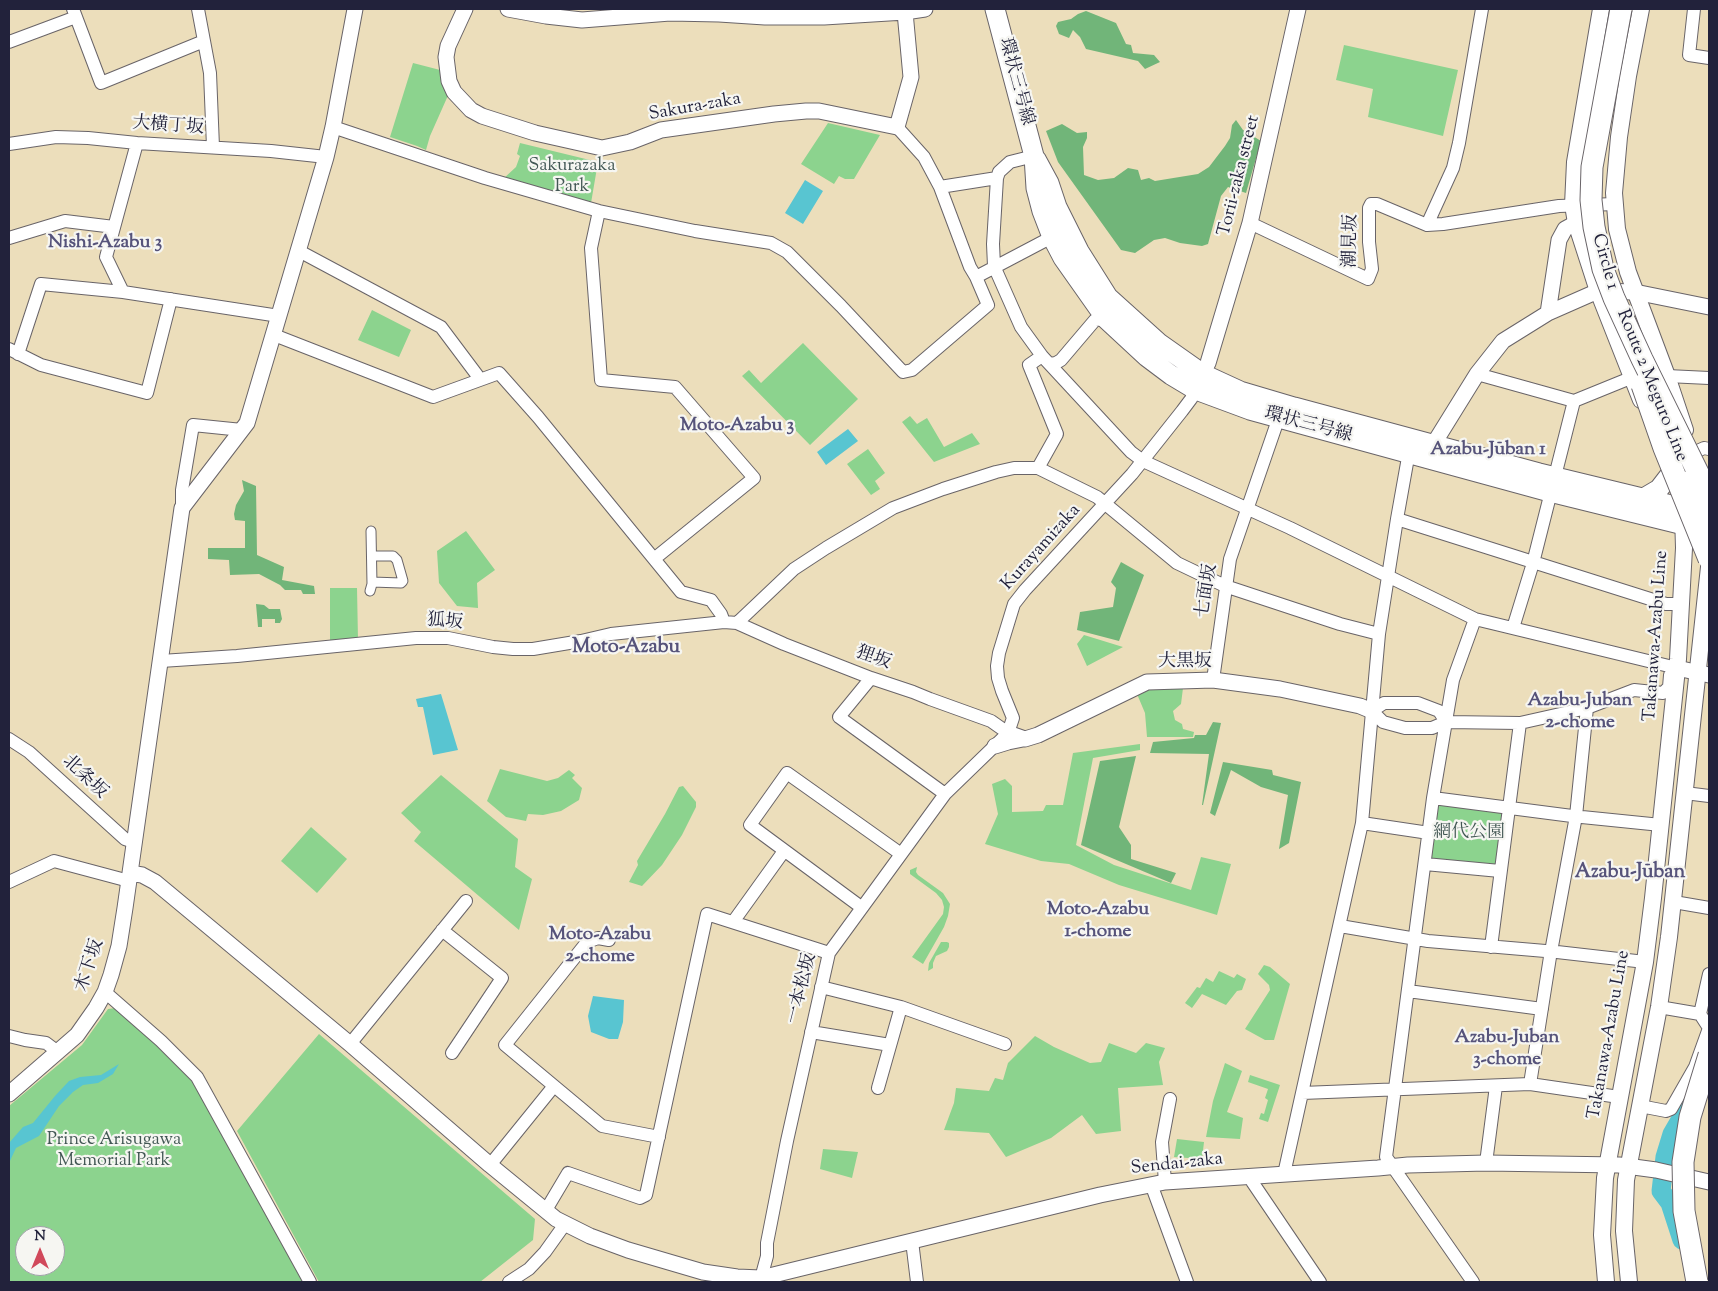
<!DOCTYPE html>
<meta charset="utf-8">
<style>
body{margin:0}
#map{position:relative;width:1718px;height:1291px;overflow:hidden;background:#ecdebb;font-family:"Sorts Mill Goudy",serif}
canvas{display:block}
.frame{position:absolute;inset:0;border:10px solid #22223b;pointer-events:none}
.north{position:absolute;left:15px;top:1226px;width:50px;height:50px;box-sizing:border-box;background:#f6f6f2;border:1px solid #a1a1a9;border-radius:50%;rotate:0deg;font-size:14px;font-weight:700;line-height:20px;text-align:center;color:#22223b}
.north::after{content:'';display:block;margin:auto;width:18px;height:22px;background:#d1495b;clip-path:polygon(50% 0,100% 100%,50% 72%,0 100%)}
</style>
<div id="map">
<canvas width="1718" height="1291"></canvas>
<div class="frame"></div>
<div class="north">N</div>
</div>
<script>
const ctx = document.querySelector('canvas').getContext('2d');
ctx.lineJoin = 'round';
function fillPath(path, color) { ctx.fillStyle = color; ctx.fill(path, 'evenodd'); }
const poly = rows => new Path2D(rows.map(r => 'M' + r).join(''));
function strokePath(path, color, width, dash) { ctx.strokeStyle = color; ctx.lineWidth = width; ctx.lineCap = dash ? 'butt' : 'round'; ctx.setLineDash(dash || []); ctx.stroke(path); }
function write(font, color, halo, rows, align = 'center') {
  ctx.font = font + ' "Sorts Mill Goudy","Noto Serif JP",serif'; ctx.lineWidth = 4.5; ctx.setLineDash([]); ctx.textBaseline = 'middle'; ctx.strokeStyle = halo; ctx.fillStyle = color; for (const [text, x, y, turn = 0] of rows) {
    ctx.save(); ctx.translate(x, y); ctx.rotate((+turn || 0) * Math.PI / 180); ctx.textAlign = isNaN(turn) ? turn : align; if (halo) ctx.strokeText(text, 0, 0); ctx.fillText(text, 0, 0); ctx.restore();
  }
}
const green = poly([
 [1344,45,1458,70,1443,136,1368,117,1373,89,1336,80],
 [413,63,444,71,450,91,430,136,426,150,417,146,390,137],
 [828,123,880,135,854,179,845,179,839,176,834,184,801,164],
 [520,143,598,162,591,203,503,179,516,167,520,156,517,154],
 [372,310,411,330,399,357,358,340],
 [803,343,858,399,810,445,742,376,749,370,761,383],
 [910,416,917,424,927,418,944,447,972,433,980,444,934,462,902,422],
 [868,449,885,473,875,481,880,489,871,495,847,464],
 [466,531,495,570,477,583,478,608,457,606,439,583,437,551],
 [330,588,357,588,358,640,330,640],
 [1084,635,1123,647,1087,666,1077,644],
 [1156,687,1183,688,1181,704,1173,711,1175,720,1182,724,1183,729,1194,732,1193,737,1147,737,1145,713,1137,694],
 [1140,744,1140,750,1093,758,1076,845,1114,865,1191,890,1201,857,1231,864,1217,915,1119,885,1069,864,1041,861,985,844,998,814,992,784,1005,779,1012,786,1012,812,1043,811,1046,805,1063,805,1073,753],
 [500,769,547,781,558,778,569,770,575,775,572,778,582,788,579,800,561,811,543,815,528,814,526,821,506,817,487,801],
 [441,775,518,839,515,867,532,879,519,930,414,841,421,832,401,813],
 [683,786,696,802,696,807,682,835,662,865,642,886,629,882,638,865,637,861,665,814,679,787],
 [1436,804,1506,811,1499,861,1493,866,1435,860,1430,858],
 [311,827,347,859,317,893,281,861],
 [917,867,916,872,918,875,943,893,950,904,948,916,944,927,923,964,912,957,943,914,944,907,942,900,936,893,910,874,910,870],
 [941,942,947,942,949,943,949,947,947,951,936,956,933,963,933,968,928,971,929,963],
 [1264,965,1270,967,1290,984,1274,1040,1265,1040,1245,1029,1270,990,1269,985,1258,974],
 [1219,971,1234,978,1237,974,1246,979,1242,990,1237,991,1226,1005,1202,994,1192,1008,1185,1003,1197,987,1200,988,1206,978,1213,982],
 [115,1008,184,1066,305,1282,9,1282,9,1106,82,1045,108,1009],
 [25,1236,55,1236,55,1266,25,1266],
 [319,1034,535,1219,533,1240,480,1282,319,1282,237,1131],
 [1035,1036,1054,1047,1090,1063,1101,1062,1109,1043,1136,1053,1146,1043,1165,1048,1159,1062,1163,1085,1118,1088,1121,1131,1096,1134,1082,1115,1051,1138,1006,1157,989,1133,944,1130,954,1103,956,1088,989,1091,995,1078,1003,1080,1008,1063],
 [1225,1063,1242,1071,1227,1112,1243,1118,1240,1139,1206,1137,1213,1101],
 [1250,1075,1280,1085,1268,1122,1259,1119,1261,1113,1264,1114,1268,1100,1265,1098,1268,1089,1248,1082],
 [1177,1139,1204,1142,1202,1159,1174,1157],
 [823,1149,858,1152,852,1178,820,1169]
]);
const forest = poly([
 [1086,11,1116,23,1126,44,1131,45,1133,53,1154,55,1160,62,1145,69,1138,61,1086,49,1080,37,1073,30,1069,38,1059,34,1056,26,1058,22,1071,19,1078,14],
 [1236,120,1243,130,1261,141,1246,193,1228,187,1221,196,1208,244,1202,246,1180,243,1165,238,1154,240,1135,253,1121,250,1058,162,1046,131,1062,124,1077,133,1087,132,1087,138,1083,147,1084,175,1098,180,1114,178,1128,168,1138,170,1141,180,1149,178,1155,181,1198,174,1209,167,1225,146,1230,138,1232,125],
 [242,480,256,486,257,555,284,567,282,580,314,586,315,594,303,594,301,590,285,590,280,585,259,574,230,575,229,560,208,559,208,548,245,548,245,521,235,520,234,514,236,505,244,491],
 [1121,562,1144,575,1119,641,1077,630,1080,612,1113,607,1116,588,1111,582],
 [256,604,264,605,269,609,280,609,282,619,280,623,275,623,275,619,262,619,262,627,258,627],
 [1213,722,1221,723,1203,805,1202,805,1209,754,1150,753,1153,742,1194,738,1195,735,1206,735],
 [1136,756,1119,827,1131,845,1131,859,1176,873,1171,883,1081,845,1100,761],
 [1223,762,1272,770,1273,775,1301,782,1289,843,1279,849,1288,795,1261,787,1231,770,1215,816,1210,813]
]);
const water = poly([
 [805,180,823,191,803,224,785,213],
 [848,429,858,441,826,465,817,452],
 [441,694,458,750,433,755,423,707,418,707,416,699],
 [593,996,624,1000,623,1022,618,1039,609,1039,591,1032,588,1016],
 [119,1064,113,1074,98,1083,83,1085,73,1092,59,1106,39,1136,16,1148,9,1163,9,1143,23,1127,33,1123,55,1096,69,1081,80,1077,101,1075]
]);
const river = poly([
 [1682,1240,1670,1203,1661,1191,1665,1157,1672,1134,1690,1103]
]);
const pedestrian = poly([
 [372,556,393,556,397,560,403,581,401,583,372,582],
 [370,591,372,584,371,531]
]);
const minor = poly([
 [73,9,101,83,204,41],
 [198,9,210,73,213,147],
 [1694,9,1689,55,1709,58],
 [9,42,76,17],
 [333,127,485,178,599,211,695,231,771,243,787,252,841,306,903,372,912,370,988,305,976,277],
 [897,127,924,157,940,187,970,267,976,277,1052,237],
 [9,144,56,137,88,138,137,143,271,151,326,157],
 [1034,156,1010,162,999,172,997,178,993,244,994,266,1021,327,1042,356,1131,452,1143,461,1290,528,1475,619,1677,668],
 [940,187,997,178],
 [599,211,591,248,601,380,675,387,754,478,654,559],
 [1250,223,1368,279,1372,269,1369,242,1369,208,1371,204,1377,204,1427,225,1443,224,1559,206,1615,204],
 [1427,225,1453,168,1459,143,1482,9],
 [9,238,65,221,114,227],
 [299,251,441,327,480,379],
 [123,292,106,257,137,143],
 [274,335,433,397,499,373,538,417,681,592,711,600,721,614,724,622],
 [9,349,41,365,147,393,171,299],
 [18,354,41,284,123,292,279,316],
 [1050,364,1056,363,1061,360,1095,320,1106,319],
 [1477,374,1574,401],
 [1667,376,1709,378],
 [1693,453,1704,448,1709,449],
 [1038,468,1057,434,1029,365,1042,356],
 [182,508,182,490,193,425,242,430],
 [1397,519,1666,604,1681,604],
 [737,623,794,569,826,548,893,508,943,489,996,472,1014,468,1038,468,1097,497,1177,563,1225,586,1340,624,1379,634],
 [1513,628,1533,563,1574,401,1633,377],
 [161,661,237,656,416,638,448,638,493,647,513,649,533,649,581,641,611,634,724,622,737,623,784,644,871,678,913,692,930,699,991,721,1008,733],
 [871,678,839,717,945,794],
 [1213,680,1230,559,1279,417],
 [1446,722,1439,711,1418,703,1384,703,1372,711,1383,722,1405,728,1432,728,1446,722,1520,723,1587,708,1634,690,1663,693,1669,687,1670,675],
 [9,739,29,752,125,839,134,842],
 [1685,793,1709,796],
 [1433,798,1572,816,1661,825],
 [1362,823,1429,833],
 [1425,864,1500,871],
 [9,882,54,861,129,881],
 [1674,902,1709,908],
 [861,907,750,825,787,773,901,854],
 [733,922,784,851],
 [1340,926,1428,941,1557,952,1645,962],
 [442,930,502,978,452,1053],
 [609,940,598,938,587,942,505,1045,602,1126,659,1137],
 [1491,947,1520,723],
 [821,987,901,1007,1005,1044],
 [1408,991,1542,1009],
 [105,992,161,1041,197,1077,310,1282],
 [1700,1014,1709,974],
 [811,1032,890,1045],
 [9,1036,25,1040,46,1043,58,1052],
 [350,1044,466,901],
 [1530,1084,1550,957,1576,816,1587,708],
 [878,1088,901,1007],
 [1302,1093,1530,1084,1619,1097],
 [1640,1106,1666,1111,1671,1109,1695,1067,1709,1028,1700,1014,1659,1007],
 [1486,1163,1496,1086],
 [490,1165,554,1086],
 [1284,1174,1362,823,1379,634,1397,519,1407,463,1410,454],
 [1250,1177,1253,1183,1320,1282],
 [1165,1182,1162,1142,1170,1099],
 [1151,1184,1187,1282],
 [546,1210,568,1173,640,1198,646,1195,707,914,829,953],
 [912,1241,917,1282],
 [509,1282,529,1269,545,1252,565,1224],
 [760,1282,767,1256,767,1243,787,1141,829,953,945,794,1008,733,1013,718,1002,691,998,678,997,666,999,653,1014,604,1025,590,1132,474,1182,411,1191,399,1199,383],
 [1473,1282,1386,1157,1433,798,1453,680,1475,619]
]);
const tertiary = poly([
 [465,9,448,46,446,57,449,81,454,92,471,110,482,116,535,133,602,148,630,142,661,130,774,114,806,111,819,111,897,127,911,77,905,12],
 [508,9,546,16,582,20,670,13,719,14,765,17,824,17,905,12,925,9],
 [1548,313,1559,240,1565,229,1576,223],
 [1203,374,1208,363,1250,223,1298,9],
 [1423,449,1433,445,1477,374,1503,341,1548,313,1598,291,1635,292,1709,307],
 [1677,668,1709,675],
 [1008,733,1025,739,1038,735,1147,682,1213,680,1280,689,1360,706,1372,711],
 [995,746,1008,742,1023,739],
 [130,873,142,875,155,882,350,1044,490,1165,556,1219,590,1236,628,1250,703,1272,737,1277,761,1278,1100,1195,1165,1182,1378,1168,1408,1165,1486,1163,1619,1165,1656,1170,1709,1182],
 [9,1094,77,1035,96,1008,105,992,111,975,119,946,125,908,182,508,247,423,326,157,333,127,355,9]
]);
const secondary = poly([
 [1601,9,1575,162,1573,205,1576,223,1598,291,1641,400],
 [1641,9,1628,76,1619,137,1614,193,1617,229,1628,272,1667,376,1685,430],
 [1606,1282,1602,1235,1605,1178,1645,962,1653,898,1678,659,1684,548,1683,514],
 [1629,1282,1624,1231,1626,1180,1659,1007,1669,937,1709,567]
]);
const primary = poly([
 [995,9,1034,156,1036,188,1042,211,1052,237,1063,258,1106,319,1147,357,1171,375,1196,390,1250,410,1550,492,1708,531],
 [1036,159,1049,183,1057,207,1079,251,1108,297,1159,343,1203,374,1240,391,1294,407,1539,473,1700,512],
 [1642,499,1659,489,1669,476]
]);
const motorwayBridge = poly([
 [1621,9,1592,167,1591,200,1594,227,1603,269,1614,298,1642,359,1709,495],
 [1642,385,1664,448,1709,559],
 [1690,481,1709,528],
 [1697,1282,1684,1211,1683,1162,1690,1117,1709,1055]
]);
const streetNames = [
 ["環状三号線",1015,82,75],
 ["Sakura-zaka",695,108,-10],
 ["大横丁坂",168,127,4],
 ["Torii-zaka street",1240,176,-76],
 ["潮見坂",1352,241,-89],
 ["Circle 1",1604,262,74],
 ["Route 2 Meguro Line",1651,386,68],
 ["環状三号線",1308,426,15],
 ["Kurayamizaka",1042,548,-48],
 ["七面坂",1208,591,-81],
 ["狐坂",445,623,5],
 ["Takanawa-Azabu Line",1657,636,-86],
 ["狸坂",873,659,20],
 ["大黒坂",1185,663],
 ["北条坂",84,778,43],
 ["木下坂",91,966,-72],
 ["一本松坂",803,989,-76],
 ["Takanawa-Azabu Line",1610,1035,-80],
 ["Sendai-zaka",1177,1165,-6]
];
const parkNames = [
 ["Sakurazaka",572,167],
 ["Park",572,188],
 ["網代公園",1469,834],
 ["Prince Arisugawa",114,1141],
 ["Memorial Park",114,1162]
];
const neighbourhoodNames = [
 ["Nishi-Azabu 3",105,244],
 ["Moto-Azabu 3",737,427],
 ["Azabu-Jūban 1",1488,451],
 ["Azabu-Juban",1580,702],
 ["2-chome",1580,724],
 ["Moto-Azabu",1098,911],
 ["1-chome",1098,933],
 ["Moto-Azabu",600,936],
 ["2-chome",600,958],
 ["Azabu-Juban",1507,1039],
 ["3-chome",1507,1061]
];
const quarterNames = [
 ["Moto-Azabu",626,649],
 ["Azabu-Jūban",1630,874]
];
fillPath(green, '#8cd38e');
fillPath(forest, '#71b579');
fillPath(water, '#58c5d1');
strokePath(river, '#58c5d1', 19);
strokePath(pedestrian, '#696468', 11);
strokePath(minor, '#696468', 14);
strokePath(tertiary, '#696468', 17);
strokePath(secondary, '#696468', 18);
strokePath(primary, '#696468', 21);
strokePath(pedestrian, '#fff', 9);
strokePath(minor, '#fff', 12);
strokePath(tertiary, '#fff', 15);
strokePath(secondary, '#fff', 16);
strokePath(primary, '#fff', 19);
strokePath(motorwayBridge, '#696468', 23, []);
strokePath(motorwayBridge, '#fff', 21);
write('18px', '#22223b', '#f6f6f2', streetNames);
write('18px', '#425754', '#f6f6f2', parkNames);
write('bold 19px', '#56537a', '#f6f6f2', neighbourhoodNames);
write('bold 20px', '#56537a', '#f6f6f2', quarterNames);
</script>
